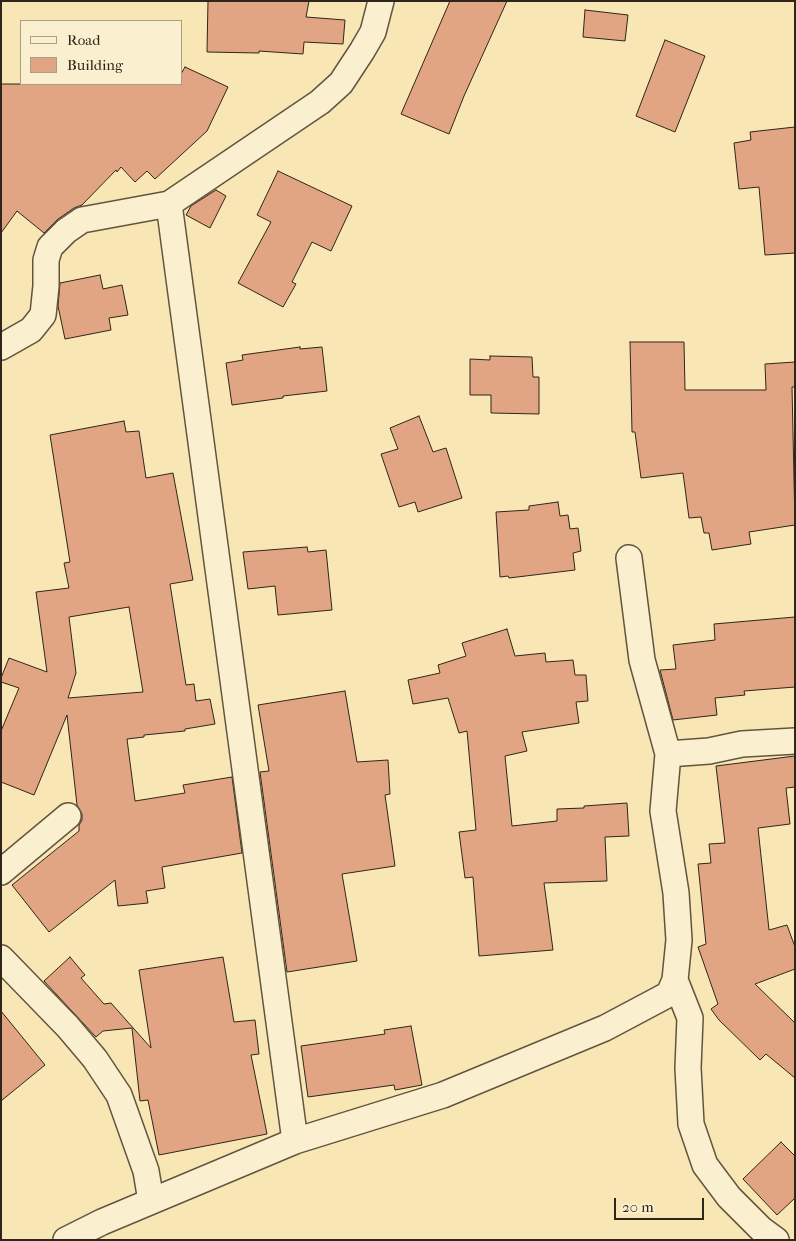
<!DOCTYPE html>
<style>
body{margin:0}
#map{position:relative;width:796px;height:1241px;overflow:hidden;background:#f8e6b4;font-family:"IM FELL French Canon",serif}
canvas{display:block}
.frame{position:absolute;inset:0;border:2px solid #30251a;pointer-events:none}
.legend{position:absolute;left:20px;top:20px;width:162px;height:65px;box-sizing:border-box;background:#faefce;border:1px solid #a99e86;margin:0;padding:6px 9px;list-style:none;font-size:15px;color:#30251a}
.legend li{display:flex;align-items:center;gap:10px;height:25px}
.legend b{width:25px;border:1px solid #a99e86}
.scale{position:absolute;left:614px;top:1198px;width:90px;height:22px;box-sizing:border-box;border:2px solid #30251a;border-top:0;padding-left:6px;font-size:15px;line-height:18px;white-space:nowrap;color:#30251a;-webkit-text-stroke:4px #faefce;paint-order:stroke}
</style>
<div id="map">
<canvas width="796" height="1241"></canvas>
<div class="frame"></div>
<ul class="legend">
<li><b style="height:6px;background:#faefce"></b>Road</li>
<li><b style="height:14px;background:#e1a583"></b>Building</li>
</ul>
<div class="scale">20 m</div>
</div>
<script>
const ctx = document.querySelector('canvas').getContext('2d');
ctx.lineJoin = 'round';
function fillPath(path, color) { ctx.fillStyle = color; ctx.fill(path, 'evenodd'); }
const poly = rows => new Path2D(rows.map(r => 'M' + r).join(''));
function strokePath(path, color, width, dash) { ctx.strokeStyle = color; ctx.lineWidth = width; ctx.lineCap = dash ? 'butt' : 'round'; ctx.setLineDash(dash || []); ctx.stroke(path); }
const building = poly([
 [208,1,309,1,306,17,345,20,343,44,304,42,303,54,259,51,259,53,207,52,208,1],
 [450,1,507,1,464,96,449,134,401,114,450,1],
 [585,10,628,15,625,41,583,37,585,10],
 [665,40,705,56,675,132,636,116,665,40],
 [185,67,228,87,207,131,155,179,147,171,135,182,121,167,117,172,116,170,82,205,74,208,58,219,44,233,17,211,1,233,1,84,181,84,181,74,185,67],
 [795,127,795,253,765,255,759,187,739,189,734,143,751,140,750,132,795,127],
 [278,171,352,206,331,251,312,242,292,282,296,284,283,307,238,283,271,222,257,215,278,171],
 [216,190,226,196,210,228,186,215,191,206,216,190],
 [100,275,103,289,122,285,128,315,109,318,111,330,65,339,58,306,60,283,100,275],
 [630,342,684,342,685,390,766,390,765,364,795,362,795,387,792,387,795,525,749,532,751,544,712,550,709,533,704,533,701,517,689,518,683,473,641,478,635,432,632,432,630,342],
 [300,347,300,349,322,347,327,391,283,396,283,398,232,405,226,363,243,360,242,355,300,347],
 [490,356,532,357,533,377,539,377,539,414,491,413,491,395,470,395,470,359,490,360,490,356],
 [419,416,433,452,446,448,462,498,418,512,415,502,399,507,381,454,398,449,390,428,419,416],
 [124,421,126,432,139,431,146,478,173,473,193,580,170,584,186,685,194,684,196,701,210,699,215,724,185,729,185,731,144,735,144,737,127,739,135,801,185,793,183,785,232,777,242,853,162,867,165,888,146,891,148,903,118,906,115,880,49,932,12,885,79,831,79,825,82,820,82,814,77,805,67,715,34,795,1,782,1,731,19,688,1,682,1,678,9,658,47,672,36,592,69,588,64,563,70,562,50,435,124,421],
 [129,607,143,692,68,698,76,673,69,617,129,607],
 [558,502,560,516,568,515,570,529,578,528,581,551,573,553,575,570,509,578,508,576,500,577,496,512,529,510,529,506,558,502],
 [307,547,308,552,326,550,332,610,278,615,275,586,248,589,243,552,307,547],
 [795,617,795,687,744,691,745,695,715,698,717,715,673,720,660,670,676,669,673,645,715,640,714,624,795,617],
 [507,629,515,656,545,653,546,662,573,660,575,675,586,675,588,701,576,702,579,723,522,732,527,751,505,756,512,826,557,821,557,809,584,808,584,806,627,803,629,836,605,837,607,881,544,883,553,950,479,956,473,877,465,878,459,832,476,830,467,731,459,733,448,698,413,704,408,680,440,673,438,665,466,656,462,643,507,629],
 [345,691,357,762,388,760,390,794,385,795,395,866,342,874,357,961,287,972,260,772,269,771,258,705,345,691],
 [795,756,795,787,786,788,790,824,758,828,769,930,787,925,795,947,795,969,755,984,795,1023,795,1078,766,1054,760,1060,719,1020,711,1009,718,1004,698,947,706,944,698,864,711,863,709,844,725,843,716,766,795,756],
 [70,957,85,975,81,978,104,1004,111,1003,151,1048,139,970,223,957,234,1022,255,1020,259,1054,251,1055,267,1134,159,1155,148,1100,140,1101,132,1028,103,1031,96,1037,44,981,70,957],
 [1,1011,45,1065,1,1101,1,1011],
 [411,1026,422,1085,395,1090,394,1085,308,1097,301,1046,385,1034,384,1030,411,1026],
 [781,1142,795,1156,795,1198,777,1215,743,1179,781,1142]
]);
const street = poly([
 [169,204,295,1141],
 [1,347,31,330,43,315,46,286,46,260,50,247,66,231,82,220,169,204,320,102,341,83,362,51,373,32,381,1],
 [629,558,642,660,668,754],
 [1,872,68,816],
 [1,958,68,1027,95,1059,119,1095,146,1171,151,1201],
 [675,980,690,1018,688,1068,691,1124,705,1165,729,1197,761,1229,776,1240],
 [66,1240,102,1222,295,1141,443,1095,605,1028,669,994,675,980,679,940,676,893,663,811,668,754,709,751,742,744,795,741]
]);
fillPath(building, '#e1a583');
strokePath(building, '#30251a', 1);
strokePath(street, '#625540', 28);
strokePath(street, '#faefce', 25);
</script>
